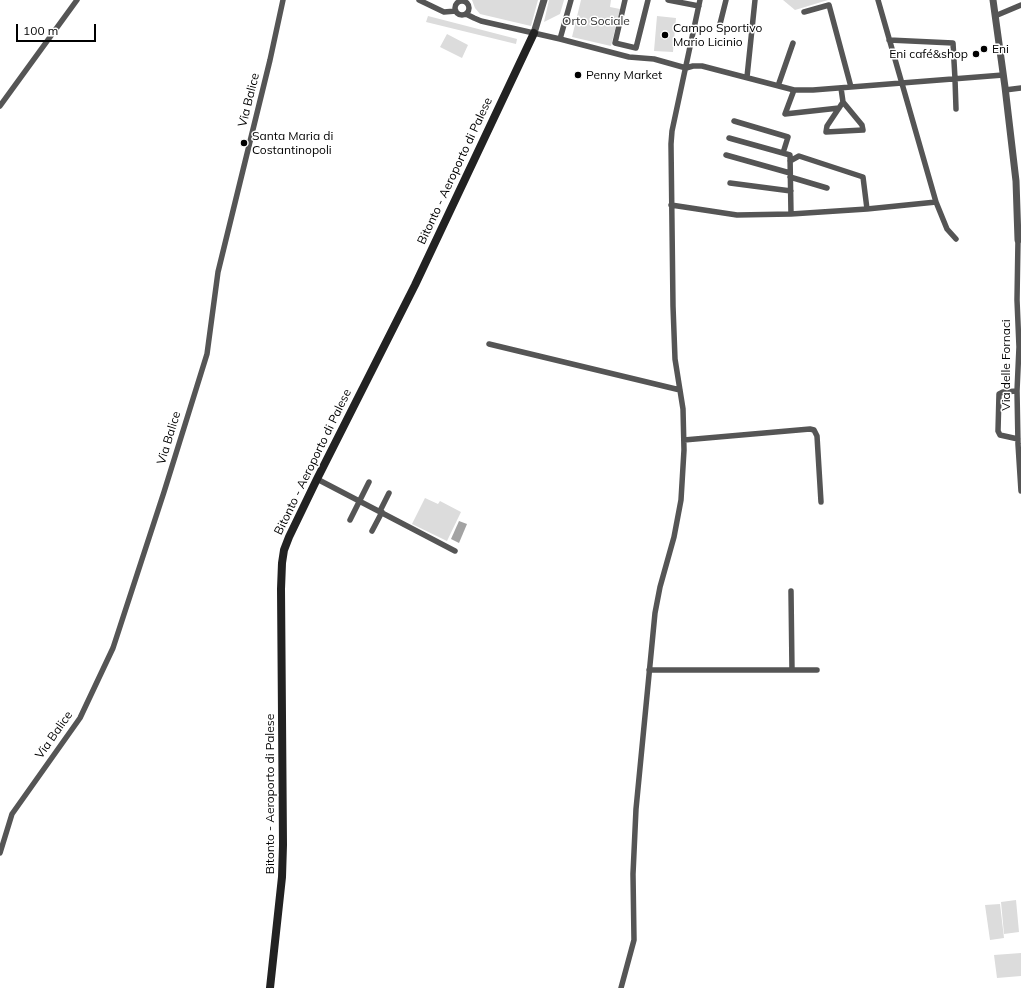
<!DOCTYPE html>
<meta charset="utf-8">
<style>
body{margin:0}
#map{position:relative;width:1021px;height:988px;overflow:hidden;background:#fff;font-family:Mulish,sans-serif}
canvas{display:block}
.scale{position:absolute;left:16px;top:24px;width:80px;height:18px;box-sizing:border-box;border:2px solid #000;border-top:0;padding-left:5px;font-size:12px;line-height:14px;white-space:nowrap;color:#000;-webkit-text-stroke:3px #fff;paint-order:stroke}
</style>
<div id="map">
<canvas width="1021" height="988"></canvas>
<div class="scale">100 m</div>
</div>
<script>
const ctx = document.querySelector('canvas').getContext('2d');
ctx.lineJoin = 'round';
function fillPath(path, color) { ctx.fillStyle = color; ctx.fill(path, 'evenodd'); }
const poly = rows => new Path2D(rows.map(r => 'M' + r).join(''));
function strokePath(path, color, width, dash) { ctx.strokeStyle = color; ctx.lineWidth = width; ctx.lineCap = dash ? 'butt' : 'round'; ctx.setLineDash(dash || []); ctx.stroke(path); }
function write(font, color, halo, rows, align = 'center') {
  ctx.font = font + ' Mulish,sans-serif'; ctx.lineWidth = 3; ctx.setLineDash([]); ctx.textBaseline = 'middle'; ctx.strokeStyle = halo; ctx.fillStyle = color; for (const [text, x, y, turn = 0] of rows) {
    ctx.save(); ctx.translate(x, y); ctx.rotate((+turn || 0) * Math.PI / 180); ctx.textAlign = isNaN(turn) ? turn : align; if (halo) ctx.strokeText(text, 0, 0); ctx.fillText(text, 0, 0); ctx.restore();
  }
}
const green = poly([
 [472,0,538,0,531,26,480,14,475,8],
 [549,0,564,0,560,14,544,22],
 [581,0,611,0,610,7,620,9,611,46,572,37],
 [783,0,828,0,795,10],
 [428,16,517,39,516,44,426,22],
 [657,16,676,18,673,52,654,51],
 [447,34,468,45,462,58,440,47],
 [425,498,438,504,440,501,461,512,447,541,412,524],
 [1016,900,1019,932,1004,934,1001,902],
 [1000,904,1004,938,990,940,985,905],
 [1021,953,1021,976,997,978,994,955]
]);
const water = poly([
 [459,521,467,524,459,543,451,539]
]);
const minor = poly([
 [419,0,444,12,456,11],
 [625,0,615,43,636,48,648,0],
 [668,0,699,6],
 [878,0,936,202,947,229,956,239],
 '455 8a7 7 0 1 1 14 0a7 7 0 1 1-14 0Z',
 [804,12,829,5,851,87],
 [466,14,474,18,481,21,560,39,571,0],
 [995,16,1021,5],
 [720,24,726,0],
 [560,39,629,57,654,59,686,68,693,66,702,66,794,90,813,90,1003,75],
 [889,40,953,43,955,79,956,109],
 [747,77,755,0],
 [778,86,793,43],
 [841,88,843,102,827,126,826,132,863,130,862,125,843,102],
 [794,90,785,114,839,108],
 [1005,90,1021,88],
 [0,106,77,0],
 [734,121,788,137,783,153],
 [729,138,790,155,791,214],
 [726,155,790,173],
 [790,161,799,156,863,177,867,209],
 [790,177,827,188],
 [730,183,791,191],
 [671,205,737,215,791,214,867,209,936,202],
 [1018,240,1017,300,1019,347,1017,391,1018,444,1021,491],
 [489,344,680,390],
 [1017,391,1003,392,999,394,998,431,1000,435,1018,439],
 [684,440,810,429,814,430,817,436,821,502],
 [317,479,455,551],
 [380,511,389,493],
 [350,520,369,482],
 [372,531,382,512],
 [791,591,792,670],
 [649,670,817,670],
 [0,853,12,814,80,718,113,648,164,492,207,354,218,272,270,60,283,0],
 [621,988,634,940,633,874,636,809,655,613,660,587,674,537,681,500,684,450,683,409,675,359,673,306,671,144,672,131,700,0]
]);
const tertiary = poly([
 [993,0,1005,87,1016,181,1018,240],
 [534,33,544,0]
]);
const secondary = poly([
 [270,988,282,877,283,845,281,589,282,563,284,550,289,537,317,479,415,285,534,33]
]);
const markers = [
 [665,35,4,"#000"],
 [984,49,4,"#000"],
 [976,54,4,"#000"],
 [578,75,4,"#000"],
 [244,143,4,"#000"]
];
const parkNames = [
 ["Orto Sociale",596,21]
];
const poiNames = [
 ["Campo Sportivo",673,28],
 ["Mario Licinio",673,42],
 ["Eni",992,49],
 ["Eni café&shop",968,54,"right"],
 ["Penny Market",586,75],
 ["Santa Maria di",252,136],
 ["Costantinopoli",252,150]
];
const streetNames = [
 ["Via Balice",249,100,-76],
 ["Bitonto - Aeroporto di Palese",455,171,-65],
 ["Via delle Fornaci",1006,365,-90],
 ["Via Balice",169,438,-73],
 ["Bitonto - Aeroporto di Palese",313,462,-64],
 ["Via Balice",54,735,-55],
 ["Bitonto - Aeroporto di Palese",270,794,-90]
];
fillPath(green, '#dcdcdc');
fillPath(water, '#a3a3a3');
strokePath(minor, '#555', 5.5);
strokePath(tertiary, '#555', 7);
strokePath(secondary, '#222', 8);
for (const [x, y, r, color] of markers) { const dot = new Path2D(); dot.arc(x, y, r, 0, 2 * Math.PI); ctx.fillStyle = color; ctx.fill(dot); strokePath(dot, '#fff', 1.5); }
write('12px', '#333', '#fff', parkNames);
write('12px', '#000', '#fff', poiNames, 'left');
write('12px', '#000', '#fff', streetNames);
</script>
